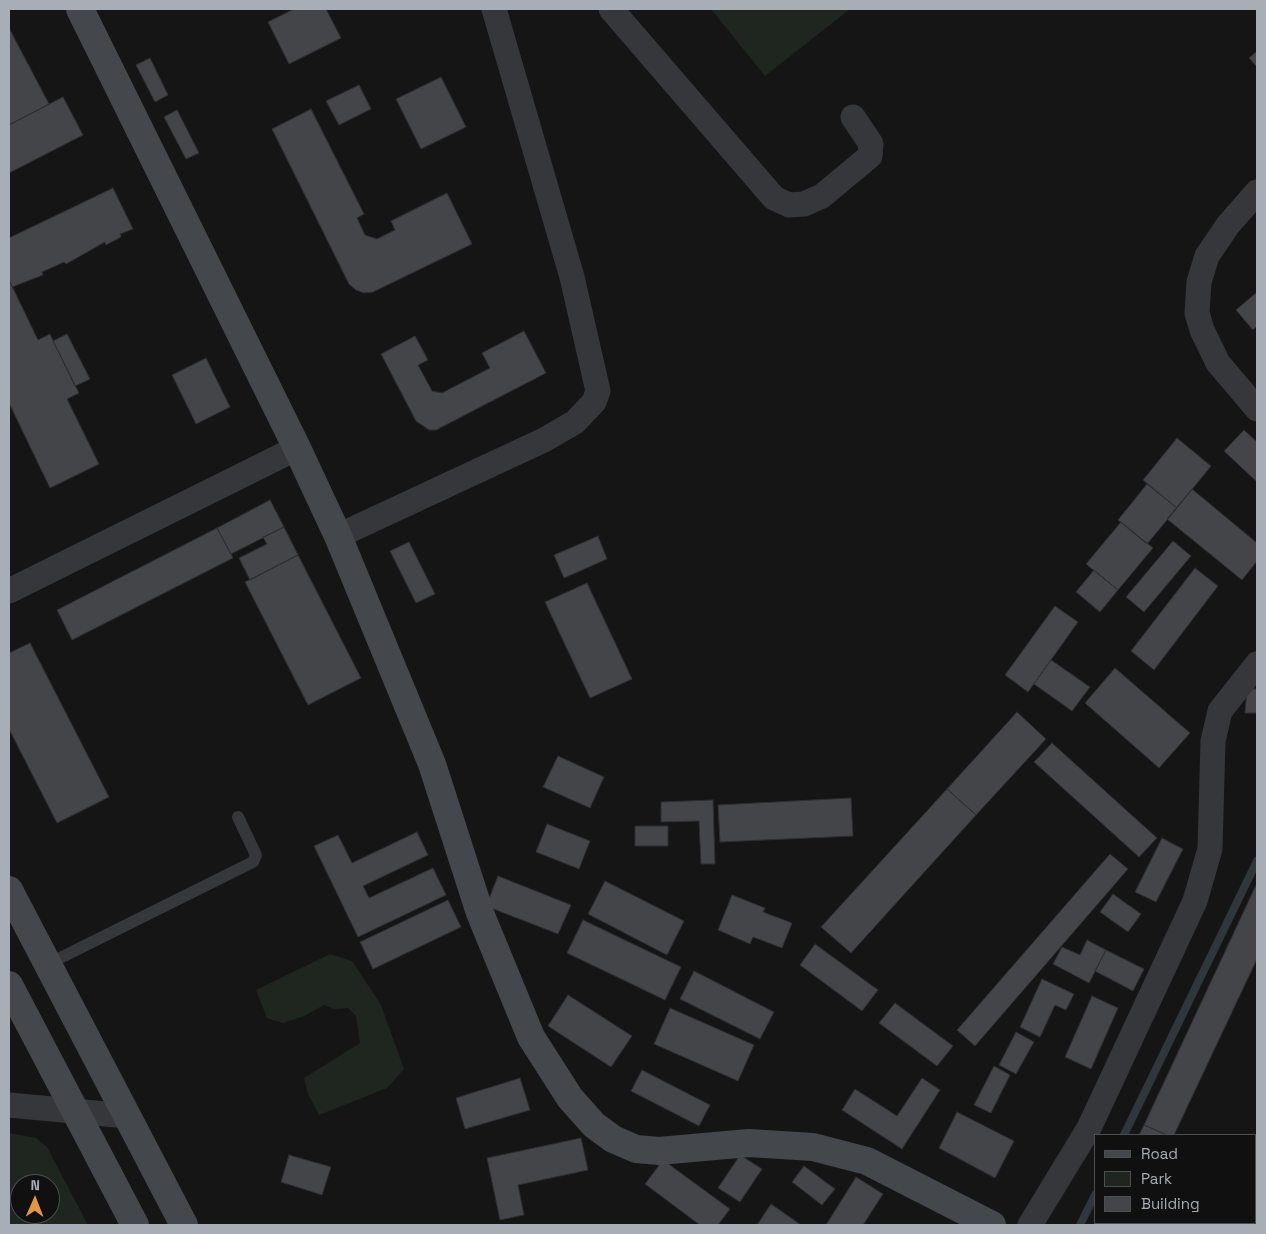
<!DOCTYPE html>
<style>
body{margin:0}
#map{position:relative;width:1266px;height:1234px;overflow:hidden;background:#151516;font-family:"Space Grotesk",sans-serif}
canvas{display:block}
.frame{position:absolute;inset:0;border:10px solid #a8aeb6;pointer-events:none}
.legend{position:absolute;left:1094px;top:1134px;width:162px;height:90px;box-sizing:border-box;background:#101011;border:1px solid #4d4f53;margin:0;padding:6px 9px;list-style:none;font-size:15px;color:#a8aeb6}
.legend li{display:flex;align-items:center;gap:10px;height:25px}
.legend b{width:25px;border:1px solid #4d4f53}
.north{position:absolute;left:10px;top:1174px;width:50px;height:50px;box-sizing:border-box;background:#101011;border:1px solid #4d4f53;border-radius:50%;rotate:1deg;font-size:14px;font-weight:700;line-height:20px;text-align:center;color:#a8aeb6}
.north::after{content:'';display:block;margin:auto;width:18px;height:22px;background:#e4973f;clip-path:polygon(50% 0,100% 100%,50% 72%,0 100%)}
</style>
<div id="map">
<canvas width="1266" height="1234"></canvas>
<div class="frame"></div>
<ul class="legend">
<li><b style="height:6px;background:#44474b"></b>Road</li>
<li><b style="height:14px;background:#1f261f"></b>Park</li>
<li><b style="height:14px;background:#444549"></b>Building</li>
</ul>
<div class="north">N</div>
</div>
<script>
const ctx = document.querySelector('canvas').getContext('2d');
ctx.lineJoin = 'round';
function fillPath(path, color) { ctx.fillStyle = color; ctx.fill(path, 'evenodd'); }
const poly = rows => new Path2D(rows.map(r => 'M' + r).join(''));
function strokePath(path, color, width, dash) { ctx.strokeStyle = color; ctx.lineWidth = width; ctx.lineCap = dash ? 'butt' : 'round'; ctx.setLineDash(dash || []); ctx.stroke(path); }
const green = poly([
 [711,9,850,9,765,76],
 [330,954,352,961,381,1005,404,1069,387,1088,319,1115,308,1094,304,1078,360,1043,356,1016,348,1008,334,1009,324,1005,304,1016,283,1023,267,1018,256,990],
 [9,1133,36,1138,47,1147,88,1225,9,1225],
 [20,1184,50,1184,50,1214,20,1214]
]);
const stream = poly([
 [1124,1135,1257,861],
 [1080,1225,1095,1195]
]);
const building = poly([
 [294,9,326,9,341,38,289,64,268,22,294,9],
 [9,28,49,104,9,125,9,28],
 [1257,51,1257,67,1249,58,1257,51],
 [150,58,168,95,155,102,136,65,150,58],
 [441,77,466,127,421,149,396,99,441,77],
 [359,85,371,109,339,125,326,101,359,85],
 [63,97,83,135,9,173,9,125,63,97],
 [311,109,364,214,357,218,365,235,377,239,395,230,391,221,447,193,472,244,373,292,364,293,356,290,349,284,272,129,311,109],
 [177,110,199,153,186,159,164,117,177,110],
 [113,188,133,229,120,234,121,237,106,245,105,242,66,264,64,262,42,272,43,275,12,287,9,280,9,238,113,188],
 [9,280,38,340,50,334,53,341,79,393,67,399,99,464,50,488,9,403,9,280],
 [1257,292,1257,326,1253,330,1236,310,1257,292],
 [524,331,546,373,436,430,429,430,416,421,381,354,415,336,428,360,418,365,432,391,442,393,490,368,482,353,524,331],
 [67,334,90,379,75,386,53,341,67,334],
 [206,358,230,407,196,424,172,375,206,358],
 [1244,430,1257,442,1257,482,1224,451,1244,430],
 [1177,438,1211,466,1177,508,1143,480,1177,438],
 [1147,484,1177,508,1147,544,1118,520,1147,484],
 [1192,489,1257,543,1257,561,1242,580,1167,519,1192,489],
 [270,500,284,527,231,554,217,528,270,500],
 [1121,522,1153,548,1118,590,1086,564,1121,522],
 [284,527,298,555,250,580,239,558,267,544,263,537,284,527],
 [217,528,233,558,72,640,57,610,217,528],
 [598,536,607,559,564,578,554,555,598,536],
 [1173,541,1191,556,1144,612,1126,597,1173,541],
 [409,542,435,594,416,603,390,551,409,542],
 [298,555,361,678,308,705,245,582,298,555],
 [1195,568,1218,586,1154,670,1131,651,1195,568],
 [1094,570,1118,590,1100,612,1076,592,1094,570],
 [587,583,632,679,590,698,545,602,587,583],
 [1055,606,1078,622,1028,692,1005,675,1055,606],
 [30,643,109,797,57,823,9,729,9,653,30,643],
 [1051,660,1090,687,1072,711,1034,684,1051,660],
 [1115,668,1190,733,1159,768,1085,703,1115,668],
 [1247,689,1257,689,1257,713,1245,713,1247,689],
 [1017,712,1046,739,976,815,947,789,1017,712],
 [1052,743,1157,838,1139,857,1034,762,1052,743],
 [558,756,604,777,590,808,543,787,558,756],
 [947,789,976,815,851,953,821,927,947,789],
 [851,798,853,836,720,842,718,805,851,798],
 [713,800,715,864,701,864,699,821,661,822,661,802,713,800],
 [547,824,590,841,579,869,536,852,547,824],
 [635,826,668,826,668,846,635,846,635,826],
 [417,832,428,855,363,886,369,898,433,868,446,895,358,937,314,846,338,835,352,863,417,832],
 [1162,838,1183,849,1156,902,1135,892,1162,838],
 [1110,854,1128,869,975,1046,957,1030,1110,854],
 [498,876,571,905,558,934,486,906,498,876],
 [605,881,684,921,667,955,588,914,605,881],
 [1257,883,1257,959,1174,1135,1167,1135,1144,1125,1257,883],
 [1113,894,1141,914,1128,932,1100,912,1113,894],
 [732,895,765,908,763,912,792,923,782,948,753,937,750,944,718,930,732,895],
 [448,900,461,927,373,969,360,942,448,900],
 [583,920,681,967,665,1000,567,953,583,920],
 [1087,940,1106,950,1089,983,1053,964,1062,947,1080,955,1087,940],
 [815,944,878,990,862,1011,800,965,815,944],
 [1106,950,1144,969,1133,991,1095,971,1106,950],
 [694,971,774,1012,760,1039,680,999,694,971],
 [1042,979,1074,994,1066,1010,1055,1005,1040,1037,1020,1027,1042,979],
 [568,995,632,1036,611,1067,548,1026,568,995],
 [1092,996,1118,1008,1091,1069,1065,1057,1092,996],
 [895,1003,953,1046,937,1066,879,1023,895,1003],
 [670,1008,754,1045,738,1081,654,1044,670,1008],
 [1016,1032,1034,1042,1016,1074,999,1065,1016,1032],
 [994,1066,1010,1075,991,1113,974,1105,994,1066],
 [642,1070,710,1105,699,1126,631,1091,642,1070],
 [520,1078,530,1110,465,1129,456,1098,520,1078],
 [922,1078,940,1090,902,1149,842,1110,855,1089,897,1116,922,1078],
 [957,1112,1014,1141,995,1178,939,1148,957,1112],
 [1144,1125,1167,1135,1139,1135,1144,1125],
 [581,1138,588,1170,518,1185,524,1215,500,1220,487,1158,581,1138],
 [289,1155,331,1167,322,1195,281,1182,289,1155],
 [740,1155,762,1169,740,1202,718,1188,740,1155],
 [663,1160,730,1209,718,1225,700,1225,645,1184,663,1160],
 [804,1166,835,1189,822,1205,792,1182,804,1166],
 [856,1177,883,1194,863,1225,826,1225,856,1177],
 [771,1204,801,1225,757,1225,771,1204],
 [1125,1223,1154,1223,1153,1225,1130,1225,1125,1223]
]);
const lane = poly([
 [48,964,253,862,256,855,238,817]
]);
const street = poly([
 [611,9,774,198,789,205,804,204,822,196,870,156,871,144,853,117],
 [1257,192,1228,225,1207,256,1199,282,1197,313,1202,330,1218,363,1257,409],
 [338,536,544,440,575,422,594,402,598,391,572,277,494,9],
 [9,591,297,448],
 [9,1105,127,1116],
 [1030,1225,1089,1128,1195,901,1210,849,1213,741,1220,711,1257,664]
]);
const secondary = poly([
 [80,9,297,448,338,536,432,764,480,913,531,1037,570,1098,594,1125,613,1139,636,1149,659,1151,749,1143,813,1147,867,1161,992,1225],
 [9,890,184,1225],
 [9,985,135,1225]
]);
fillPath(green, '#1f261f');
strokePath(stream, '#2e373b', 8);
fillPath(building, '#444549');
strokePath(building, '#2f2f32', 1);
strokePath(lane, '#36373b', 12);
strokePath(street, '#36373b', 25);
strokePath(secondary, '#44474b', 28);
</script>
